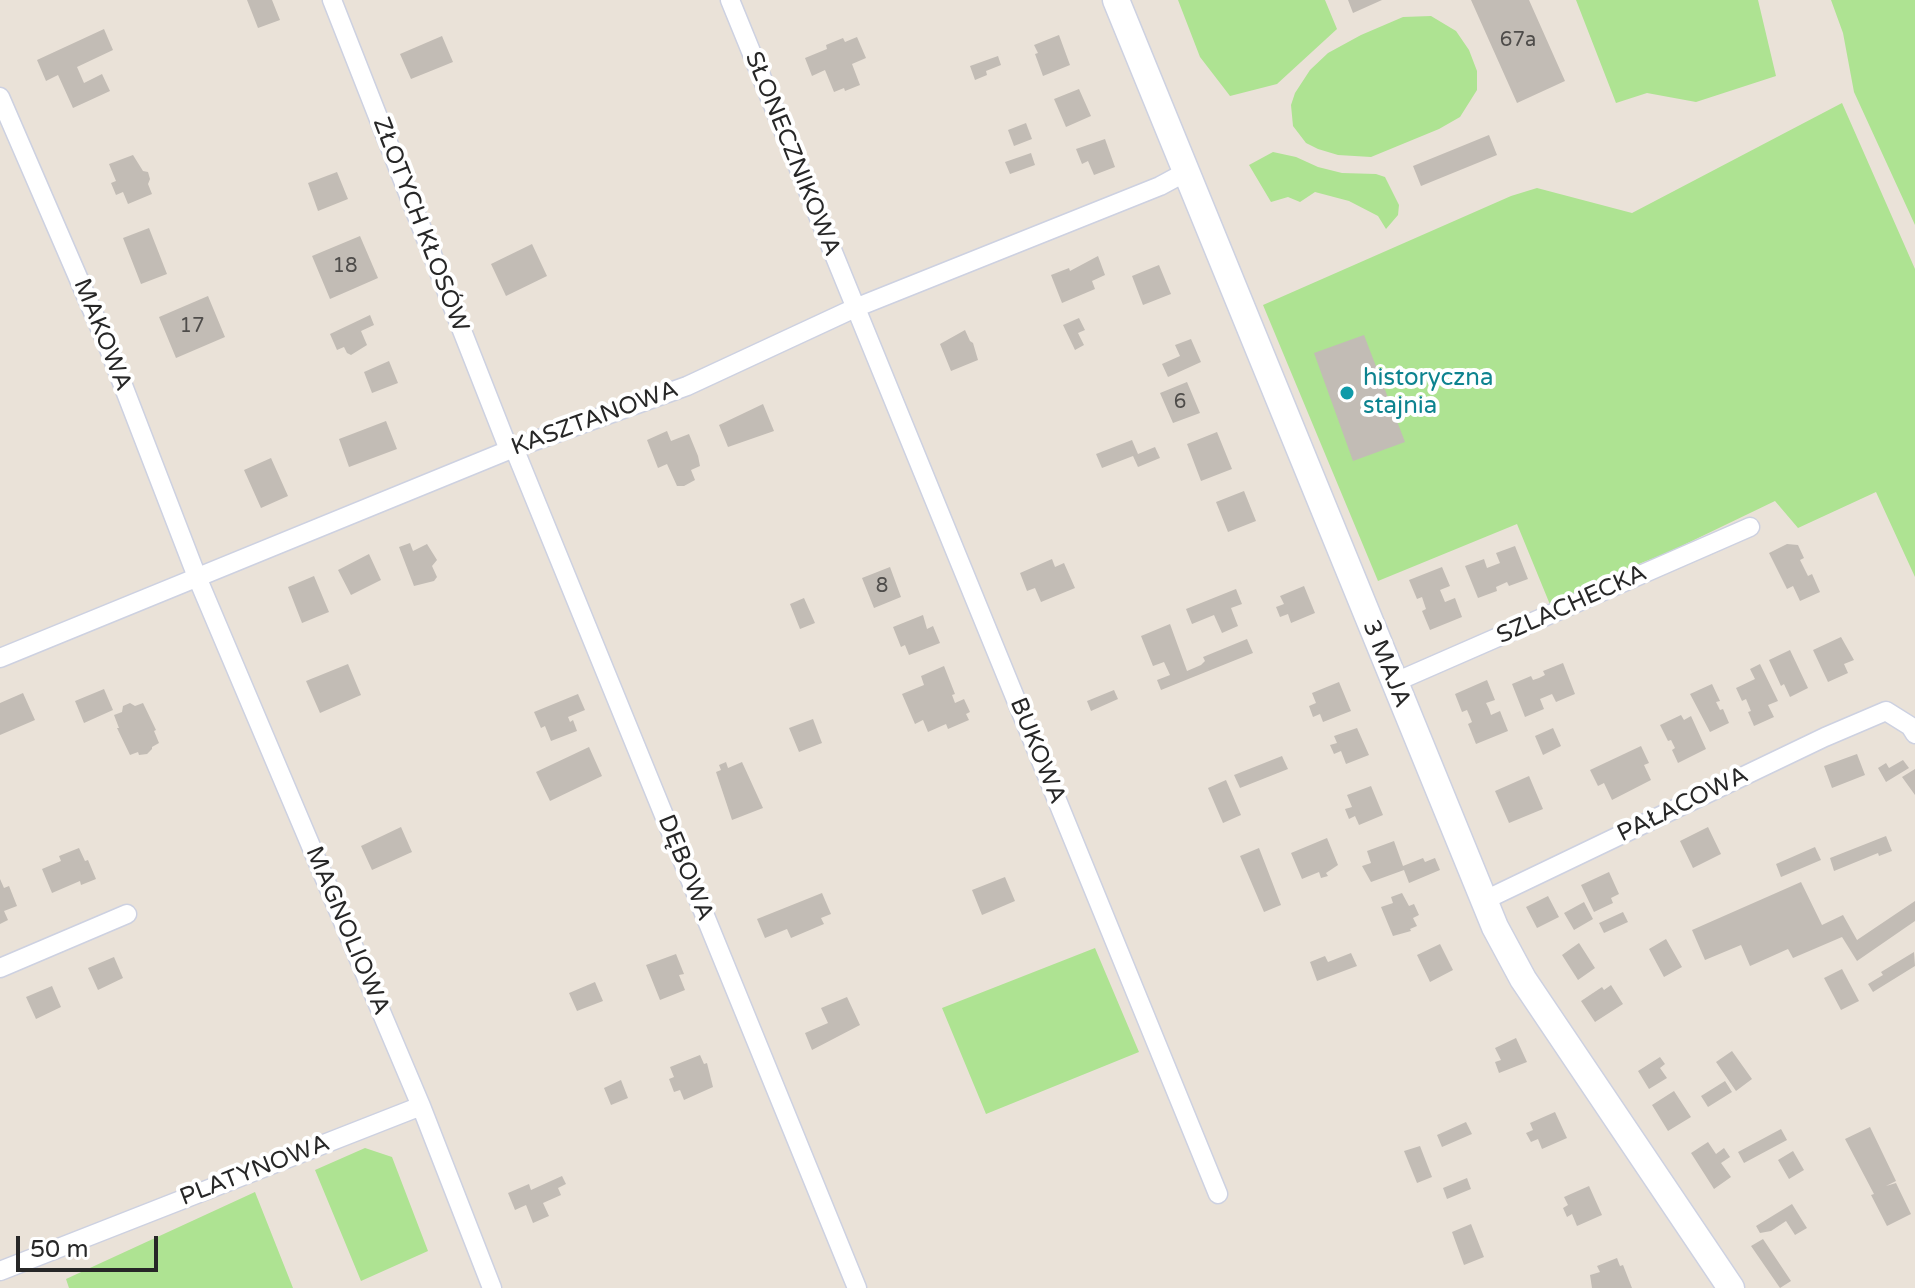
<!DOCTYPE html>
<meta charset="utf-8">
<style>
body{margin:0}
#map{position:relative;width:1915px;height:1288px;overflow:hidden;background:#eae2d8;font-family:"Varela Round",sans-serif}
canvas{display:block}
.scale{position:absolute;left:16px;top:1236px;width:142px;height:36px;box-sizing:border-box;border:4px solid #272727;border-top:0;padding-left:10px;font-size:24px;line-height:28px;white-space:nowrap;color:#272727;-webkit-text-stroke:6px #fff;paint-order:stroke}
</style>
<div id="map">
<canvas width="1915" height="1288"></canvas>
<div class="scale">50 m</div>
</div>
<script>
const ctx = document.querySelector('canvas').getContext('2d');
ctx.lineJoin = 'round';
function fillPath(path, color) { ctx.fillStyle = color; ctx.fill(path, 'evenodd'); }
const poly = rows => new Path2D(rows.map(r => 'M' + r).join(''));
function strokePath(path, color, width, dash) { ctx.strokeStyle = color; ctx.lineWidth = width; ctx.lineCap = dash ? 'butt' : 'round'; ctx.setLineDash(dash || []); ctx.stroke(path); }
function write(font, color, halo, rows, align = 'center') {
  ctx.font = font + ' "Varela Round",sans-serif'; ctx.lineWidth = 8; ctx.setLineDash([]); ctx.textBaseline = 'middle'; ctx.strokeStyle = halo; ctx.fillStyle = color; for (const [text, x, y, turn = 0] of rows) {
    ctx.save(); ctx.translate(x, y); ctx.rotate((+turn || 0) * Math.PI / 180); ctx.textAlign = isNaN(turn) ? turn : align; if (halo) ctx.strokeText(text, 0, 0); ctx.fillText(text, 0, 0); ctx.restore();
  }
}
const green = poly([
 [1178,0,1325,0,1337,29,1277,84,1230,96,1200,57],
 [1576,0,1758,0,1776,76,1696,102,1647,93,1616,103],
 [1831,0,1915,0,1915,225,1854,92,1843,33],
 [1431,16,1456,31,1469,50,1477,71,1477,90,1460,117,1439,129,1371,157,1338,155,1318,149,1306,143,1293,126,1291,105,1295,93,1310,70,1328,53,1361,35,1403,17],
 [1842,103,1915,269,1915,577,1876,492,1798,528,1775,501,1667,553,1605,577,1551,607,1517,524,1378,581,1263,305,1511,196,1537,188,1632,213],
 [1273,152,1296,157,1318,167,1342,173,1376,174,1385,177,1399,205,1398,215,1386,229,1378,216,1349,201,1315,192,1300,202,1288,197,1271,202,1249,165],
 [1095,948,1139,1052,986,1114,942,1008],
 [365,1148,392,1157,428,1251,361,1281,315,1170],
 [255,1192,293,1288,69,1288,66,1279]
]);
const building = poly([
 [247,0,272,0,280,20,258,28],
 [1348,0,1382,0,1353,13],
 [1471,0,1529,0,1565,81,1517,103],
 [104,29,113,50,77,67,84,83,102,74,110,91,73,108,58,75,46,81,37,60],
 [1059,35,1070,65,1043,76,1035,54,1038,53,1034,45],
 [442,36,453,62,411,79,400,54],
 [857,37,866,58,852,64,860,85,845,91,844,88,834,92,825,70,812,76,805,58,827,49,826,45,843,38,845,42],
 [998,56,1001,65,986,71,987,75,975,80,970,66],
 [1079,89,1091,116,1066,127,1054,99],
 [1026,123,1032,139,1014,146,1008,130],
 [1489,135,1497,155,1421,186,1413,166],
 [1105,139,1115,167,1094,175,1088,161,1082,164,1076,149],
 [1031,153,1035,165,1010,174,1005,162],
 [133,155,143,171,148,172,150,179,148,184,152,194,128,204,123,192,116,195,111,183,116,181,109,164],
 [337,172,348,199,318,211,308,183],
 [149,228,167,274,141,284,123,238],
 [360,236,378,278,330,299,312,256],
 [532,244,547,276,506,296,491,264],
 [1098,256,1105,275,1092,281,1095,289,1062,303,1051,275,1069,268,1070,271],
 [1159,265,1171,294,1143,305,1132,276],
 [208,296,225,337,176,358,159,317],
 [370,315,374,325,361,331,367,345,351,355,347,353,344,347,337,350,330,334],
 [1079,318,1085,330,1078,333,1084,345,1075,350,1063,325],
 [965,330,970,341,973,343,978,360,951,371,940,344],
 [1364,335,1405,442,1353,461,1314,353],
 [1191,339,1201,362,1168,377,1162,364,1180,356,1175,345],
 [389,361,398,383,372,393,364,372],
 [1187,382,1200,413,1173,423,1160,393],
 [763,404,774,431,728,447,719,425],
 [386,421,397,449,349,467,339,439],
 [667,431,671,441,689,434,698,456,700,466,691,470,695,480,684,486,677,486,667,464,658,468,647,440],
 [1217,432,1232,469,1201,481,1187,444],
 [1132,440,1138,454,1155,447,1160,458,1138,467,1133,456,1102,468,1096,454],
 [271,458,288,496,261,508,244,470],
 [1244,491,1256,521,1228,532,1216,502],
 [410,543,413,551,427,544,437,560,432,566,437,577,434,581,414,586,399,547],
 [1787,544,1798,545,1804,558,1800,560,1808,576,1812,574,1820,592,1800,601,1793,586,1787,589,1769,553],
 [1515,546,1528,579,1509,586,1507,582,1496,587,1497,591,1478,598,1465,566,1484,559,1487,568,1500,563,1496,553],
 [369,554,381,580,351,595,338,570],
 [1052,559,1055,567,1064,563,1075,588,1041,602,1035,588,1027,591,1020,573],
 [890,567,901,597,874,608,862,578],
 [1442,567,1450,586,1440,590,1445,602,1455,598,1462,617,1430,630,1422,611,1426,609,1422,597,1417,599,1409,580],
 [314,576,329,612,302,623,288,587],
 [1304,586,1315,613,1291,623,1288,614,1280,617,1276,607,1284,604,1280,596],
 [1236,589,1242,604,1231,608,1238,626,1222,633,1214,615,1192,624,1186,609],
 [804,598,815,623,800,629,790,604],
 [923,615,927,629,933,626,940,643,909,655,905,645,901,647,893,627],
 [1170,624,1187,671,1201,665,1205,661,1203,657,1247,639,1253,653,1161,690,1157,680,1170,675,1164,662,1153,666,1141,636],
 [1841,637,1854,660,1844,664,1848,673,1828,682,1813,650],
 [1790,650,1808,688,1790,697,1784,684,1781,686,1769,660],
 [1563,663,1575,694,1556,702,1552,694,1540,699,1544,709,1525,717,1512,684,1531,676,1533,680,1539,678,1545,675,1543,671],
 [348,664,361,695,320,713,306,681],
 [1760,664,1778,701,1768,705,1774,717,1754,726,1748,712,1751,711,1746,699,1742,701,1736,688,1755,679,1750,669],
 [944,666,955,694,952,695,955,703,964,699,970,712,966,714,969,720,948,729,946,724,928,732,923,720,915,724,902,694,924,685,921,676],
 [1487,680,1495,700,1486,703,1489,709,1491,715,1500,711,1508,731,1476,744,1468,724,1472,722,1470,717,1467,710,1462,712,1455,694],
 [1339,682,1351,711,1323,722,1320,714,1313,717,1309,706,1316,703,1312,693],
 [1712,684,1720,701,1716,702,1720,710,1723,709,1729,723,1710,732,1690,694],
 [104,689,113,710,84,723,75,701],
 [1114,690,1118,699,1091,711,1087,701],
 [23,693,35,720,0,735,0,703],
 [578,694,585,710,568,717,570,722,573,720,577,731,551,741,545,726,541,728,534,712],
 [130,703,135,706,143,703,156,730,154,731,159,743,152,747,152,749,147,754,139,755,138,752,130,755,117,728,119,728,114,715,122,712,123,706],
 [1681,715,1684,720,1691,716,1706,749,1678,763,1672,750,1675,748,1671,740,1668,741,1660,725],
 [813,719,822,743,799,752,789,728],
 [1357,728,1369,755,1346,764,1341,751,1334,754,1330,745,1337,743,1334,736],
 [1553,728,1561,746,1543,755,1535,736],
 [1641,746,1649,763,1644,765,1651,780,1612,800,1604,783,1598,786,1590,770],
 [589,747,602,776,550,801,536,772],
 [1857,754,1865,775,1832,788,1824,766],
 [1282,756,1288,769,1240,788,1234,775],
 [1903,760,1909,768,1886,782,1878,768,1886,763,1889,768],
 [726,762,728,768,742,762,763,808,732,820,716,772,721,770,719,765],
 [1915,769,1915,795,1902,777],
 [1529,776,1543,809,1509,823,1495,791],
 [1226,780,1241,815,1223,823,1208,788],
 [1371,786,1383,815,1359,825,1355,816,1349,819,1345,809,1352,807,1347,795],
 [401,827,412,852,372,870,361,846],
 [1708,827,1721,854,1693,868,1680,841],
 [1886,836,1892,851,1879,856,1878,853,1834,871,1830,858],
 [1327,838,1338,865,1326,873,1328,876,1321,878,1319,872,1302,879,1291,853],
 [1394,841,1403,866,1423,858,1425,862,1435,858,1440,870,1409,883,1404,870,1371,882,1362,866,1371,863,1367,851],
 [1815,847,1821,860,1781,877,1776,864],
 [79,848,85,861,88,860,96,879,81,885,80,881,52,893,42,869,61,861,59,856],
 [1259,848,1281,905,1264,912,1240,856],
 [1609,872,1619,894,1611,898,1613,903,1594,912,1581,885],
 [1005,877,1015,901,982,915,972,890],
 [0,879,4,888,9,886,17,906,4,911,8,920,0,924],
 [1801,882,1822,925,1843,915,1857,940,1915,901,1915,921,1857,961,1842,937,1793,958,1788,949,1750,966,1741,945,1705,960,1692,930],
 [822,893,831,914,821,918,824,924,791,938,787,929,765,938,757,919],
 [1402,893,1409,906,1414,904,1419,915,1413,918,1417,926,1410,929,1411,931,1393,936,1381,907,1393,903,1391,897],
 [1548,896,1559,917,1537,928,1526,907],
 [1584,902,1593,919,1574,930,1564,913],
 [1623,912,1628,922,1604,933,1599,923],
 [1666,939,1682,967,1664,977,1649,949],
 [1579,943,1595,968,1578,980,1562,955],
 [1440,944,1453,970,1430,982,1417,955],
 [1914,952,1915,966,1873,992,1868,984,1883,975,1881,972],
 [1351,953,1357,966,1317,981,1310,962,1325,956,1328,962],
 [676,954,684,974,679,975,685,990,660,1000,646,965],
 [114,957,123,978,98,990,88,968],
 [1842,969,1859,1001,1841,1010,1824,978],
 [595,982,603,1001,577,1011,569,993],
 [1611,985,1623,1004,1595,1022,1581,1001,1602,987,1604,990],
 [52,986,61,1007,36,1019,26,997],
 [847,997,860,1025,812,1050,805,1033,828,1023,821,1008],
 [1516,1038,1527,1062,1499,1073,1495,1062,1501,1060,1495,1048],
 [1732,1051,1752,1079,1736,1091,1716,1062],
 [700,1055,704,1064,707,1063,713,1087,684,1100,680,1090,674,1092,669,1079,674,1077,670,1067],
 [1660,1057,1665,1064,1660,1068,1667,1078,1649,1089,1638,1071],
 [621,1080,628,1098,611,1105,604,1088],
 [1725,1081,1732,1092,1708,1107,1701,1096],
 [1674,1091,1691,1117,1668,1131,1652,1105],
 [1555,1112,1567,1138,1542,1149,1538,1139,1531,1142,1526,1133,1533,1130,1530,1123],
 [1466,1122,1472,1134,1442,1147,1437,1135],
 [1870,1127,1896,1181,1886,1186,1896,1183,1911,1214,1887,1226,1871,1195,1874,1194,1845,1139],
 [1781,1129,1787,1140,1744,1163,1738,1152],
 [1708,1142,1716,1154,1724,1148,1730,1157,1721,1163,1731,1177,1714,1189,1691,1153],
 [1420,1146,1432,1177,1417,1183,1404,1151],
 [1793,1151,1804,1170,1789,1179,1778,1160],
 [562,1176,566,1184,558,1188,561,1195,543,1203,549,1216,533,1223,526,1205,515,1210,508,1193,529,1184,531,1190],
 [1467,1178,1471,1189,1447,1199,1443,1188],
 [1589,1186,1602,1215,1577,1226,1572,1214,1567,1217,1563,1208,1568,1205,1564,1197],
 [1792,1204,1807,1228,1795,1235,1786,1221,1771,1231,1760,1233,1756,1226],
 [1471,1224,1484,1257,1464,1265,1452,1232],
 [1763,1239,1791,1281,1780,1288,1751,1246],
 [1617,1258,1620,1266,1623,1265,1632,1288,1592,1288,1590,1275,1600,1272,1597,1266]
]);
const street = poly([
 [332,0,509,450],
 [730,0,1218,1194],
 [0,97,109,349,197,577,421,1106,492,1288],
 [514,448,857,1288],
 [0,658,509,450,687,386,855,308,1160,186,1186,172],
 [1393,683,1750,527],
 [1483,901,1825,737,1886,711,1910,726,1915,734],
 [0,968,127,914],
 [0,1271,421,1106]
]);
const secondary = poly([
 [1116,0,1495,927,1523,979,1731,1288]
]);
const markers = [
 [1347,393,8,"#0f9aa8"]
];
const numberNames = [
 ["67a",1518,41],
 ["18",345,267],
 ["17",192,327],
 ["6",1180,403],
 ["8",882,587]
];
const streetNames = [
 ["SŁONECZNIKOWA",792,154,68],
 ["ZŁOTYCH KŁOSÓW",420,225,69],
 ["MAKOWA",102,335,68],
 ["KASZTANOWA",595,419,-20],
 ["SZLACHECKA",1572,605,-24],
 ["3 MAJA",1386,664,68],
 ["BUKOWA",1037,751,68],
 ["PAŁACOWA",1683,805,-26],
 ["DĘBOWA",685,868,68],
 ["MAGNOLIOWA",347,931,67],
 ["PLATYNOWA",255,1171,-21]
];
const cultureNames = [
 ["historyczna",1363,379],
 ["stajnia",1363,407]
];
fillPath(green, '#aee392');
fillPath(building, '#c2bcb5');
strokePath(street, '#cdd1e1', 21);
strokePath(secondary, '#cdd1e1', 29);
strokePath(street, '#fff', 18);
strokePath(secondary, '#fff', 26);
for (const [x, y, r, color] of markers) { const dot = new Path2D(); dot.arc(x, y, r, 0, 2 * Math.PI); ctx.fillStyle = color; ctx.fill(dot); strokePath(dot, '#fff', 3); }
write('20px', '#4e4c4a', null, numberNames);
write('24px', '#272727', '#fff', streetNames);
write('24px', '#0d838f', '#fff', cultureNames, 'left');
</script>
